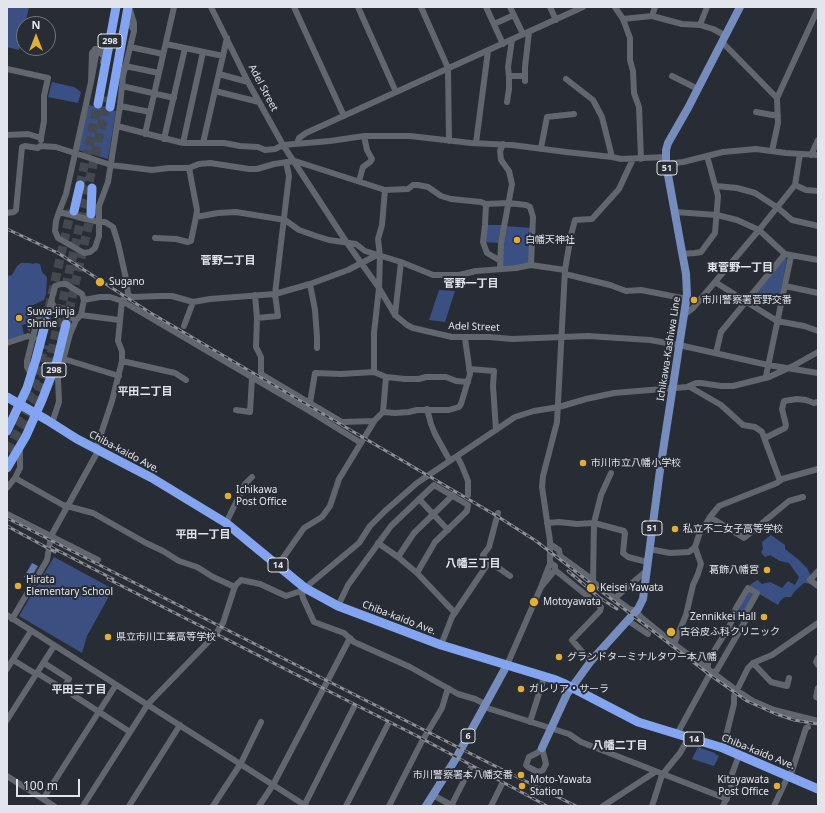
<!DOCTYPE html>
<meta charset="utf-8">
<style>
body{margin:0}
#map{position:relative;width:825px;height:813px;overflow:hidden;background:#282c34;font-family:"Noto Sans",sans-serif}
canvas{display:block}
.frame{position:absolute;inset:0;border:8px solid #e2e5eb;pointer-events:none}
.north{position:absolute;left:16px;top:16px;width:40px;height:40px;box-sizing:border-box;background:#282c34;border:1px solid #72767d;border-radius:50%;rotate:0deg;font-size:11px;font-weight:700;line-height:16px;text-align:center;color:#e2e5eb}
.north::after{content:'';display:block;margin:auto;width:14px;height:18px;background:#e1af34;clip-path:polygon(50% 0,100% 100%,50% 72%,0 100%)}
.scale{position:absolute;left:16px;top:779px;width:64px;height:18px;box-sizing:border-box;border:2px solid #e2e5eb;border-top:0;padding-left:5px;font-size:12px;line-height:14px;white-space:nowrap;color:#e2e5eb;-webkit-text-stroke:3px #282c34;paint-order:stroke}
</style>
<div id="map">
<canvas width="825" height="813"></canvas>
<div class="frame"></div>
<div class="north">N</div>
<div class="scale">100 m</div>
</div>
<script>
const ctx = document.querySelector('canvas').getContext('2d');
ctx.lineJoin = 'round';
function fillPath(path, color) { ctx.fillStyle = color; ctx.fill(path, 'evenodd'); }
const poly = rows => new Path2D(rows.map(r => 'M' + r).join(''));
function strokePath(path, color, width, dash) { ctx.strokeStyle = color; ctx.lineWidth = width; ctx.lineCap = dash ? 'butt' : 'round'; ctx.setLineDash(dash || []); ctx.stroke(path); }
function write(font, color, halo, rows, align = 'center') {
  ctx.font = font + ' "Noto Sans","Noto Sans JP",sans-serif'; ctx.lineWidth = 4; ctx.setLineDash([]); ctx.textBaseline = 'middle'; ctx.strokeStyle = halo; ctx.fillStyle = color; for (const [text, x, y, turn = 0] of rows) {
    ctx.save(); ctx.translate(x, y); ctx.rotate((+turn || 0) * Math.PI / 180); ctx.textAlign = isNaN(turn) ? turn : align; if (halo) ctx.strokeText(text, 0, 0); ctx.fillText(text, 0, 0); ctx.restore();
  }
}
const green = poly([
 [7,7,29,7,19,50,7,47],
 [89,105,116,111,108,159,78,150],
 [485,225,504,225,501,243,483,242],
 [785,258,787,259,778,305,757,292,783,259],
 [439,290,455,291,445,322,429,320],
 [54,557,113,589,87,636,82,653,19,616]
]);
const forest = poly([
 [52,82,74,87,81,92,78,103,48,97],
 [505,226,533,228,531,265,500,269],
 [21,263,29,263,33,264,35,263,40,264,42,272,47,277,46,294,44,300,31,306,30,331,29,332,26,324,22,325,24,335,7,341,7,276,12,275,17,266],
 [771,535,785,545,785,549,800,561,807,568,811,576,812,584,804,583,794,592,791,597,785,597,780,601,778,605,756,592,747,616,742,623,734,619,751,584,757,580,762,584,770,582,782,588,788,581,795,585,799,577,789,563,780,561,770,555,765,557,763,555,761,552,763,549,762,542],
 [698,747,715,753,715,754,719,756,714,766,692,759]
]);
const water = poly([
 [32,563,38,566,30,580,24,577]
]);
const highwayTunnel = poly([
 [80,185,98,104],
 [46,321,71,210],
 [66,324,91,214],
 [15,424,34,384,45,345],
 [7,451,34,402,49,363,108,97]
]);
const minor = poly([
 [211,7,248,82,283,145,347,243,379,288,395,315,407,325,413,328,452,337,489,337,512,339,588,336,650,340,679,345,768,365,818,373],
 [294,7,344,116],
 [358,7,396,92],
 [421,7,448,68,449,141],
 [486,7,503,44],
 [510,7,523,34],
 [550,7,556,20],
 [615,7,623,19,630,38,630,60,633,71,634,93,639,107,641,159],
 [652,16,655,7],
 [623,19,652,16,682,24,700,25,713,29,726,36],
 [494,24,514,15],
 [700,25,707,7],
 [125,26,131,25,134,31,134,23,129,7],
 [512,40,508,67,509,76,525,76],
 [722,42,777,98],
 [166,44,223,56],
 [130,47,163,54],
 [103,62,104,57,101,53,98,53,96,55,91,82,92,53,95,49,108,49],
 [125,66,159,73],
 [7,69,48,78,44,96,44,121,41,138],
 [219,74,248,82],
 [672,76,698,89],
 [566,79,593,100,602,117,612,157],
 [525,81,525,67,529,32],
 [122,86,174,98],
 [215,91,259,102],
 [507,102,509,89,509,76],
 [120,106,150,112],
 [756,112,778,116],
 [117,126,183,143,224,143,240,146,258,147,265,150,275,149,283,145,330,141,364,136,410,136,471,143,512,145,566,152,612,157,621,159,666,157],
 [145,134,174,7],
 [7,135,28,134,41,138,41,140],
 [164,139,185,48],
 [183,143,203,52],
 [203,143,227,38],
 [297,143,299,138,306,133,583,7],
 [476,143,488,51],
 [541,148,547,117,574,114],
 [772,151,778,123,777,98,818,9],
 [811,155,818,140],
 [666,164,683,162,723,152,756,149,786,153,818,155],
 [359,181,363,167,370,162,372,159,367,150,364,136],
 [795,185,806,190,818,191],
 [716,186,737,188,755,193,778,208,792,220,818,226],
 [385,190,382,225,378,239,380,256,379,288,374,333,374,372,386,377,405,379,419,379,426,377,446,377,456,381,468,382],
 [486,204,485,225,483,242,487,253,499,260],
 [59,212,99,222,99,236,95,248,90,252,84,253,58,238,55,231,56,221,59,212,66,194,91,82],
 [675,212,717,215,737,220,759,230,785,254,818,260],
 [7,213,14,212,16,210,22,147,25,146,38,148,40,146,56,147,111,165,152,170,169,168,189,168],
 [196,217,197,210,189,168,199,164,210,163,249,169,257,169,274,164,295,161,385,190,408,189,413,185,418,185,428,187,441,196,451,199,481,202,486,204,509,203,526,205,530,207,533,217,531,265],
 [155,238,176,239,188,242,191,241,196,217,218,213,236,212,285,220,299,230,316,236,329,240,356,244,365,251,401,262,433,275,459,275,476,271,516,268,531,265,565,270],
 [682,254,695,253,701,252,715,233,718,196,707,156],
 [500,269,501,243,512,184,509,171,501,160,500,151,503,144],
 [565,274,610,285,626,291,641,290,687,299],
 [715,282,777,321,804,326,818,331],
 [310,284,315,310,317,337,317,348],
 [785,286,818,293],
 [128,295,127,283,118,243,113,227,105,222,99,222,99,206,108,182,120,106,123,76,134,31],
 [255,295,257,318,256,347,261,357,261,374,342,422,374,421],
 [84,300,100,297,110,297,122,301,311,412,361,443],
 [52,303,55,308,76,320],
 [685,314,693,308,759,230,795,185,800,154],
 [81,315,119,320],
 [395,315,401,262],
 [257,318,278,316,275,294,288,184,289,176,286,162],
 [184,326,193,302],
 [7,343,28,336,34,338],
 [716,353,721,332,785,254],
 [64,359,119,376],
 [122,361,175,373,186,380],
 [469,369,494,371,493,386,496,430],
 [31,374,27,367,27,361,37,321,41,315,49,310,55,286,61,284,66,284,82,294,84,300,81,315,76,320,70,334,58,379,59,402,52,423],
 [766,378,766,376,791,256],
 [690,387,721,405,743,425,755,427,762,432,780,481],
 [310,403,315,373,341,374,374,372],
 [427,409,431,424,435,434,450,461],
 [236,410,250,412,252,378],
 [383,412,395,413,409,412,417,410,449,410,459,407,461,404,470,374,465,338],
 [765,438,785,428,786,425,782,409,784,401,797,399,806,400,814,403,818,402],
 [457,456,462,466,468,481,468,495],
 [611,473,601,495,594,523,593,582,629,609,636,611,641,617,674,644,736,690,753,701,774,710,818,721],
 [15,478,63,505,93,513,146,543,163,551,179,561,197,567,213,577,235,587],
 [7,488,15,478,20,468,20,446],
 [419,499,448,530],
 [498,513,489,547,483,555,483,557,510,576],
 [7,514,98,560],
 [710,517,744,538,789,501,803,497],
 [226,523,245,484,252,477],
 [547,523,559,522,577,524,594,523,624,531,625,533,623,553,628,557,647,562],
 [378,543,398,557,417,573,455,613],
 [550,544,559,550,560,556,593,580],
 [649,549,670,553,689,552,695,547,699,535,710,517,719,506,777,483,782,479,818,469],
 [398,557,414,533,453,495],
 [552,564,555,566,555,570,541,587,549,566,552,564],
 [278,565,304,528,322,517,330,506,339,479,375,420,383,412,386,377],
 [550,565,550,541,542,487,543,476,557,422,565,270,571,235,575,220,592,219,619,189,633,159],
 [555,570,601,607,600,611,572,640,591,662],
 [818,571,810,580,818,586],
 [305,588,302,594,303,598,314,622,344,633,354,642,410,667,458,694,475,699,485,704],
 [615,598,646,571],
 [338,606,348,585,391,526,434,485,468,505,467,511,435,542,417,573],
 [7,615,306,806],
 [12,619,47,560,51,536,98,451,97,446,112,401,122,361,122,351,118,341,122,300,128,295,132,297,161,296,172,296,193,302,210,299,275,294,310,284,348,270,377,255],
 [627,620,648,634],
 [674,644,686,615,693,585,698,574,701,564,695,547],
 [441,645,452,617,489,562],
 [818,658,816,662,818,665],
 [13,660,36,674],
 [753,663,771,682,787,686,789,678],
 [507,665,541,587],
 [7,669,31,631],
 [708,670,708,661,730,625,736,608,748,588,757,593,746,613,747,618,717,670,713,673],
 [37,673,63,689,69,679,44,663],
 [818,688,816,697,818,698],
 [73,695,130,732],
 [484,707,569,734,581,742,727,799],
 [7,720,54,646],
 [530,722,543,681],
 [677,734,711,672],
 [542,748,546,764,543,770,538,772,528,767,526,765,529,757,537,753,542,748],
 [723,748,734,704,734,696,748,668,753,663,772,655,818,623],
 [7,776,54,806],
 [790,777,806,728,808,727],
 [433,795,453,806],
 [43,799,116,685],
 [83,806,148,704,215,635,223,623,235,586,241,580,260,584,286,596,298,592,305,588,359,543,370,526,385,511,417,483,515,417,534,411,559,407,586,399,614,393,687,387,696,383,701,383,721,386,733,386,769,377,793,366,818,352],
 [129,806,180,725],
 [213,806,241,763,261,722],
 [259,806,273,785,350,638],
 [304,806,354,707],
 [346,806,388,724],
 [389,806,421,743,442,708,448,688],
 [451,806,471,767],
 [491,806,502,784],
 [603,806,655,772],
 [652,806,662,775,680,753,689,737],
 [723,806,731,789,732,774,739,755],
 [774,806,788,776]
]);
const major = poly([
 [542,748,567,694,591,661,638,609,643,599,660,470,687,295,686,274,666,164,666,150,668,143,688,108,740,7],
 [426,806,455,760,507,665]
]);
const highway = poly([
 [98,104,116,7],
 [110,107,128,7],
 [74,211,80,185],
 [91,214,92,188],
 [7,397,47,420,77,439,152,478,226,523,305,588,338,606,441,645,553,679,565,684,638,722,723,748,818,789],
 [7,431,27,388,36,359,46,321],
 [7,468,26,436,42,400,57,361,66,324]
]);
const rail = poly([
 [7,229,58,253,149,312,497,516,536,541,710,675,747,701,776,714,794,720,818,724],
 [7,518,493,765,576,806],
 [7,526,55,552],
 [51,547,113,579],
 [568,571,600,598,617,609],
 [108,579,419,737,547,806]
]);
const markers = [
 [517,240,4,"#e1af34"],
 [100,282,5,"#e1af34"],
 [694,300,4,"#e1af34"],
 [19,318,4,"#e1af34"],
 [583,463,4,"#e1af34"],
 [228,496,4,"#e1af34"],
 [675,529,4,"#e1af34"],
 [767,570,4,"#e1af34"],
 [18,586,4,"#e1af34"],
 [591,588,5,"#e1af34"],
 [534,602,5,"#e1af34"],
 [764,617,4,"#e1af34"],
 [671,632,5,"#e1af34"],
 [108,637,4,"#e1af34"],
 [559,657,4,"#e1af34"],
 [521,689,4,"#e1af34"],
 [521,775,4,"#e1af34"],
 [522,786,4,"#e1af34"],
 [777,786,4,"#e1af34"]
];
const shields = [
 [110,41,24],
 [667,168,20],
 [54,370,24],
 [652,528,20],
 [278,565,20],
 [468,736,14],
 [694,739,20]
];
const shieldNames = [
 ["298",110,41],
 ["51",667,168],
 ["298",54,370],
 ["51",652,528],
 ["14",278,565],
 ["6",468,736],
 ["14",694,739]
];
const streetNames = [
 ["Adel Street",263,88,62],
 ["Adel Street",474,327,2],
 ["Ichikawa-Kashiwa Line",669,349,-81],
 ["Chiba-kaido Ave.",124,452,28],
 ["Chiba-kaido Ave.",399,618,21],
 ["Chiba-kaido Ave.",758,752,22]
];
const poiNames = [
 ["白幡天神社",525,240],
 ["Sugano",109,282],
 ["市川警察署菅野交番",702,300],
 ["Suwa-jinja",27,312],
 ["Shrine",27,324],
 ["市川市立八幡小学校",591,463],
 ["Ichikawa",236,490],
 ["Post Office",236,502],
 ["私立不二女子高等学校",683,529],
 ["葛飾八幡宮",759,570,"right"],
 ["Hirata",26,580],
 ["Elementary School",26,592],
 ["Keisei Yawata",600,588],
 ["Motoyawata",543,602],
 ["Zennikkei Hall",756,617,"right"],
 ["古谷皮ふ科クリニック",680,632],
 ["県立市川工業高等学校",116,637],
 ["グランドターミナルタワー本八幡",567,657],
 ["ガレリア・サーラ",529,689],
 ["市川警察署本八幡交番",513,775,"right"],
 ["Moto-Yawata",530,780],
 ["Station",530,792],
 ["Kitayawata",769,780,"right"],
 ["Post Office",769,792,"right"]
];
const neighbourhoodNames = [
 ["菅野二丁目",228,261],
 ["東菅野一丁目",740,268],
 ["菅野一丁目",471,284],
 ["平田二丁目",145,392],
 ["平田一丁目",203,535],
 ["八幡三丁目",473,564],
 ["平田三丁目",79,690],
 ["八幡二丁目",620,746]
];
fillPath(green, '#3b5080');
fillPath(forest, '#3a5084');
fillPath(water, '#637bb2');
strokePath(highwayTunnel, '#44484f', 9, [9, 4.5]);
strokePath(minor, '#61666f', 6);
strokePath(major, '#758cbd', 8);
strokePath(highway, '#83a5f1', 9);
strokePath(rail, '#8d9097', 3);
strokePath(rail, '#282c34', 1.5, [4.5]);
for (const [x, y, r, color] of markers) { const dot = new Path2D(); dot.arc(x, y, r, 0, 2 * Math.PI); ctx.fillStyle = color; ctx.fill(dot); strokePath(dot, '#282c34', 1.5); }
for (const [x, y, w] of shields) { const box = new Path2D(); box.roundRect(x - w / 2, y - 7, w, 14, 3); ctx.fillStyle = '#282c34'; ctx.fill(box); strokePath(box, '#e2e5eb', 1); }
write('bold 9px', '#e2e5eb', null, shieldNames);
write('10px', '#e2e5eb', '#282c34', streetNames);
write('10px', '#e2e5eb', '#282c34', poiNames, 'left');
write('bold 11px', '#e2e5eb', '#282c34', neighbourhoodNames);
</script>
